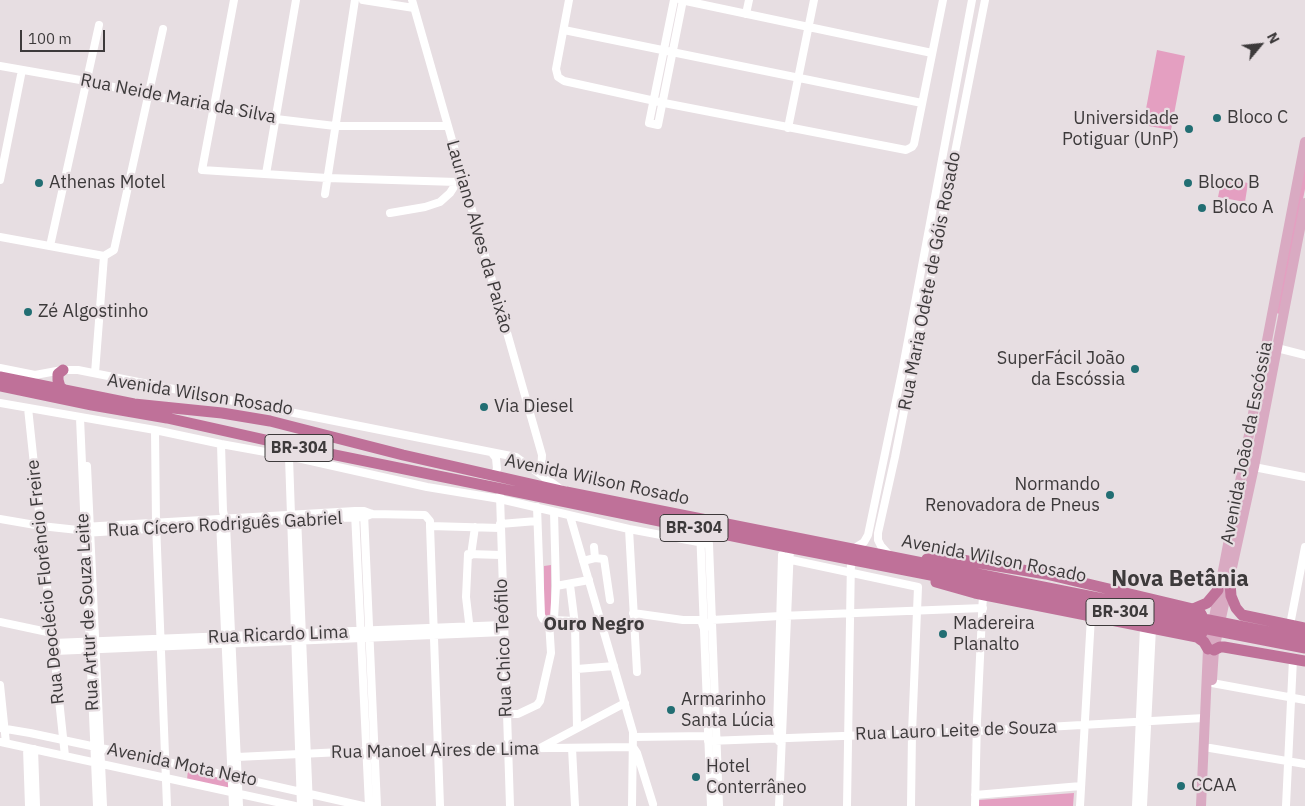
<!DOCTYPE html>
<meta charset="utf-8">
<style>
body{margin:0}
#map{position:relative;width:1305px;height:806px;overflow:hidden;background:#e7dee2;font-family:"IBM Plex Sans",sans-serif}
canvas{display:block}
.north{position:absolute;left:1235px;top:20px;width:50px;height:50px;-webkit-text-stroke:4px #e7dee2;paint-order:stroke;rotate:62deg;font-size:14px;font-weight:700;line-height:20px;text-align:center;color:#3d3a3b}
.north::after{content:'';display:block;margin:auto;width:18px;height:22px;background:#3d3a3b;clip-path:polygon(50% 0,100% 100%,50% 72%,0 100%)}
.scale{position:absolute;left:20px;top:30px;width:85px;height:22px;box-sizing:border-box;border:2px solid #3d3a3b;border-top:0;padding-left:6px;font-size:15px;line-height:18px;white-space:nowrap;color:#3d3a3b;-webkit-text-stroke:4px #e7dee2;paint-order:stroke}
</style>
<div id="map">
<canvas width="1305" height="806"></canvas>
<div class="north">N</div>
<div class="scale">100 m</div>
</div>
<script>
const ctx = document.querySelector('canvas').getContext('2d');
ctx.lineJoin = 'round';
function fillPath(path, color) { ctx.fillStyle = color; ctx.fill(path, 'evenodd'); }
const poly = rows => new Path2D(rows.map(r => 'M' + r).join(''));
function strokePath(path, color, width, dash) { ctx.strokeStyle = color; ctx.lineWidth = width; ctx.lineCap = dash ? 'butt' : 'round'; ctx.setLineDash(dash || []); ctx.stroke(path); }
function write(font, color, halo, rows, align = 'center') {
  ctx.font = font + ' "IBM Plex Sans",sans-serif'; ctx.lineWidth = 4.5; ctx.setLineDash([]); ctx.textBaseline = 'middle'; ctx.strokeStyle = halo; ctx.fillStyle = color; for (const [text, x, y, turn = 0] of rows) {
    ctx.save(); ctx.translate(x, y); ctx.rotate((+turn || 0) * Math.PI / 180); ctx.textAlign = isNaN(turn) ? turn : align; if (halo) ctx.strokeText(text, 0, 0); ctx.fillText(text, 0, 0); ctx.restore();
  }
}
const green = poly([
 [1157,50,1185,56,1171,130,1143,125],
 [1304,168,1305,169,1305,189,1280,314,1276,313],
 [1222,178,1248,183,1245,202,1218,197],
 [551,565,551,615,548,617,544,616,544,566],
 [188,769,229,779,229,790,187,780],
 [1074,793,1073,806,979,806,979,800]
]);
const minor = poly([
 [234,0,202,170,327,178,457,182,450,193,440,202,425,207,390,213],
 [363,0,414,8],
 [412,0,542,455,541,474],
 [569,0,556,69,558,77,564,81,664,103,906,150,912,147,914,144,943,0],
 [674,0,649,123,658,125,683,0],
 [681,0,932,53],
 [746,14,749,0],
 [564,30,922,103],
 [0,66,86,81,213,109,276,119,335,126,447,126],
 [788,128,814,0],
 [266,174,296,0],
 [0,180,22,70],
 [325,194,355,0],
 [0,237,104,256],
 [50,246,99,25],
 [104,256,114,250,163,29],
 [1277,348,1305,355],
 [0,368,35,375,62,370,78,370,516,457,562,490],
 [95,373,104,256],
 [0,403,155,430,221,444,293,457,427,487,500,499,629,529,709,544,719,806],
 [28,408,65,756],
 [80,418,97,806],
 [155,430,156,523,167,806],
 [221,444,223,511,226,524,239,806],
 [289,457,301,806],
 [87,466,103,806],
 [1254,467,1305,477],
 [490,475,495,473,497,469,496,458,492,453],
 [500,496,510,806],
 [537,507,541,615,543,619,549,621,554,618,556,586,554,512],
 [355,513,369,806],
 [364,513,377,806],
 [297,516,309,806],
 [570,516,633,732,632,806],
 [0,519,41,526,78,530,84,533,291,520,364,517,372,514],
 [220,521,233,806],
 [500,524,537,521],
 [430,526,500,528],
 [629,529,637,672],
 [700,529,711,806],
 [78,530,84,527,100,526,355,511,364,511,372,514,425,515,430,521,430,526,440,806],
 [594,547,595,558],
 [853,549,864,542,868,535,903,367,972,0],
 [471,555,475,527],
 [890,556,881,546,878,540,878,533,895,457,985,0],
 [782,558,918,587,912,733,911,806],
 [583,561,595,558,604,559,610,600],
 [570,585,575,625,577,728],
 [556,586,589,580],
 [633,613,683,620,701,620,704,629,712,620,780,616,983,608],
 [553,620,575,621],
 [0,622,52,633],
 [1290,625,1305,547],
 [470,631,466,597,468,554,501,555],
 [53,643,503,625],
 [54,651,504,632],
 [577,669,614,666],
 [1212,683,1305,700],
 [0,685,6,743],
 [507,714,518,714,537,705,540,701,551,653,549,621],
 [0,728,30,733,181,765,363,806],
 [633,737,708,736],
 [708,741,977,731,1204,718],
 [779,741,777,729,782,555],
 [0,742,295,806],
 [633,747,637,753,653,804],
 [27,748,29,806],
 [540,748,625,703],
 [572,748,575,806],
 [1210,748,1305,764],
 [34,749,36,806],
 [237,757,384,750,633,747],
 [975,795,1081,786],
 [779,806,790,547],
 [847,806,851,559],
 [975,806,977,721,983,594],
 [1080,806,1091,617],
 [1136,806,1144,627],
 [1143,806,1152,628],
 [1286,806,1293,659]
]);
const major = poly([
 [1212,680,1214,650,1254,467,1305,203],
 [1201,806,1208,649,1305,142]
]);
const highway = poly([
 [63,370,58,374,58,380,60,387,66,391],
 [0,377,134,404,222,413,270,421,403,455,566,492,1305,639],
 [0,386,92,405,167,418,306,449,782,546,1305,648],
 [927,559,956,559,1046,574,1193,609,1201,614,1204,620,1204,627,1201,635,1197,637],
 [936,582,975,593,1197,637,1204,642,1208,649],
 [1230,583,1231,596,1236,608,1242,615,1305,628],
 [1193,609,1207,603,1218,590],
 [1214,650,1220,647,1224,647,1305,661]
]);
const markers = [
 [1217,118,5,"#226e73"],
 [1189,129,5,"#226e73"],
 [39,183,5,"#226e73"],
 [1188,183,5,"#226e73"],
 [1202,208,5,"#226e73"],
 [28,312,5,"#226e73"],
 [1135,369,5,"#226e73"],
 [484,407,5,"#226e73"],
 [1110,495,5,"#226e73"],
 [943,634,5,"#226e73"],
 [671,710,5,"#226e73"],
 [696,777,5,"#226e73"],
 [1181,786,5,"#226e73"]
];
const shields = [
 [299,448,68],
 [694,528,68],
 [1120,612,68]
];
const shieldNames = [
 ["BR-304",299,448],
 ["BR-304",694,528],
 ["BR-304",1120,612]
];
const streetNames = [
 ["Rua Neide Maria da Silva",178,99,11],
 ["Lauriano Alves da Paixão",479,237,74],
 ["Rua Maria Odete de Góis Rosado",930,281,-79],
 ["Avenida Wilson Rosado",200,395,9],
 ["Avenida João da Escóssia",1247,443,-79],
 ["Avenida Wilson Rosado",597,480,12],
 ["Rua Cícero Rodriguês Gabriel",225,525,-3],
 ["Avenida Wilson Rosado",994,559,11],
 ["Rua Deoclécio Florêncio Freire",46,582,-96],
 ["Rua Artur de Souza Leite",88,612,-93],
 ["Rua Ricardo Lima",278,635,-2],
 ["Rua Chico Teófilo",504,648,-92],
 ["Rua Lauro Leite de Souza",956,731,-2],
 ["Rua Manoel Aires de Lima",435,751,-1],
 ["Avenida Mota Neto",182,765,12]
];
const poiNames = [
 ["Bloco C",1227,118],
 ["Universidade",1179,119,"right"],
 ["Potiguar (UnP)",1179,140,"right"],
 ["Athenas Motel",49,183],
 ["Bloco B",1198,183],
 ["Bloco A",1212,208],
 ["Zé Algostinho",38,312],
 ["SuperFácil João",1125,359,"right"],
 ["da Escóssia",1125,380,"right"],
 ["Via Diesel",494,407],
 ["Normando",1100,485,"right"],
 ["Renovadora de Pneus",1100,506,"right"],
 ["Madereira",953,624],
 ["Planalto",953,645],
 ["Armarinho",681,700],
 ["Santa Lúcia",681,721],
 ["Hotel",706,767],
 ["Conterrâneo",706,788],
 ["CCAA",1191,786]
];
const neighbourhoodNames = [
 ["Ouro Negro",594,625]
];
const districtNames = [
 ["Nova Betânia",1180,580]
];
fillPath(green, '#e49fc1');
strokePath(minor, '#fff', 8);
strokePath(major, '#d9aac2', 10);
strokePath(highway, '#bf7199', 11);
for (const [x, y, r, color] of markers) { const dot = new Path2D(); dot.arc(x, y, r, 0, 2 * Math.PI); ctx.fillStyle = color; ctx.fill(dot); strokePath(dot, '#e7dee2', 2); }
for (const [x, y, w] of shields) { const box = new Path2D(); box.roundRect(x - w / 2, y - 13.5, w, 27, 4); ctx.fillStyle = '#e7dee2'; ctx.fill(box); strokePath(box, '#3d3a3b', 1); }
write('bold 16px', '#3d3a3b', null, shieldNames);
write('18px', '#3d3a3b', '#e7dee2', streetNames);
write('18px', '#3d3a3b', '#e7dee2', poiNames, 'left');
write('bold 19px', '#3d3a3b', '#e7dee2', neighbourhoodNames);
write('bold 22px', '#3d3a3b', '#e7dee2', districtNames);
</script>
